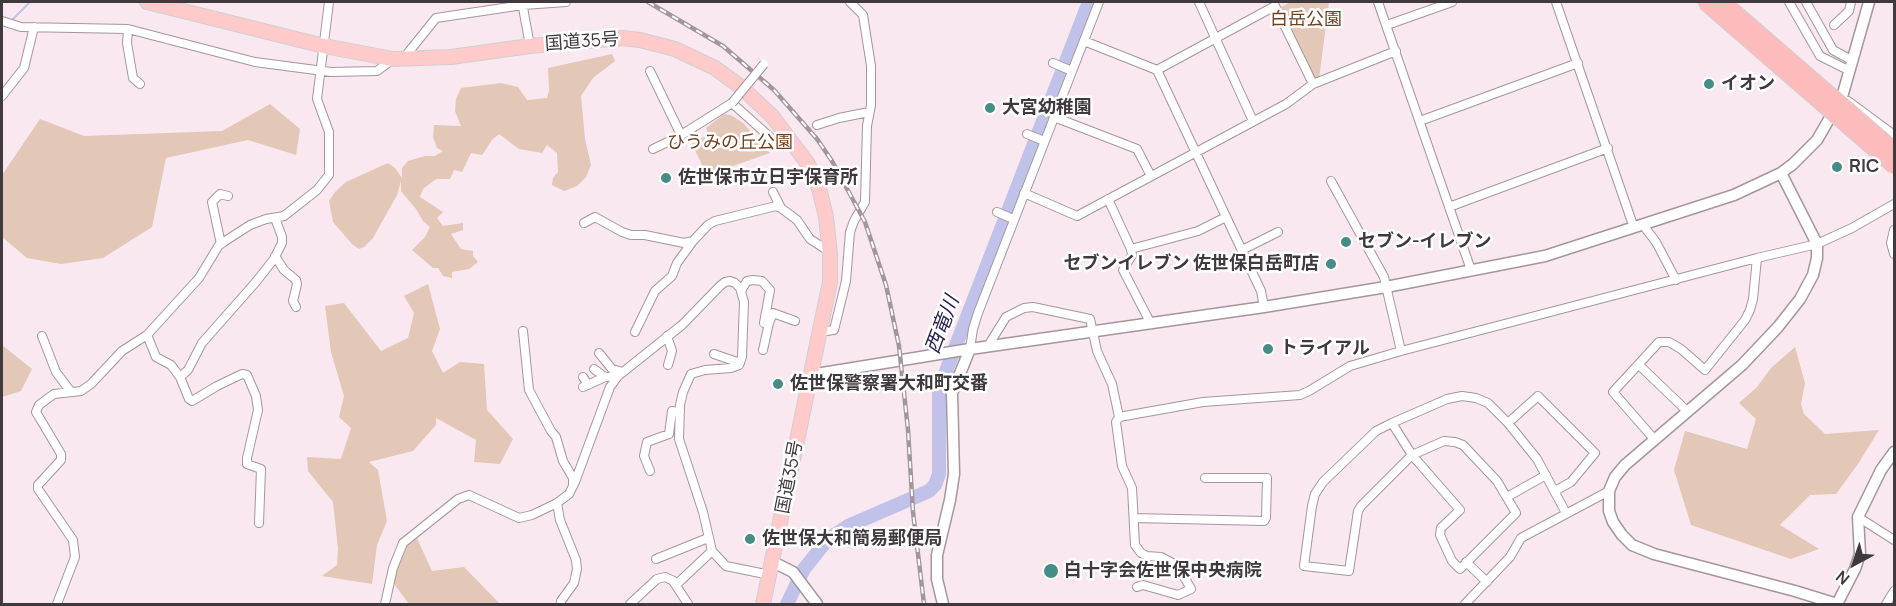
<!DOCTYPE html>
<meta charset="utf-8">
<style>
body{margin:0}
#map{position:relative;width:1896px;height:606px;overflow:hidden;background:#f9e8f0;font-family:Manrope,sans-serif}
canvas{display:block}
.frame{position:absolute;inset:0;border:3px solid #40393d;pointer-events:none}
.north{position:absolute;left:1824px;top:534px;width:60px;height:60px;-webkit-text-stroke:4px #fff;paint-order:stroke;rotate:220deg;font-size:16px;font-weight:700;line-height:24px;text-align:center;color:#40393d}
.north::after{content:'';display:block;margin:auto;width:21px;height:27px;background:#40393d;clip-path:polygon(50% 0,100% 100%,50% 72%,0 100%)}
</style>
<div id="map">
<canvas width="1896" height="606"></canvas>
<div class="frame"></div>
<div class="north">N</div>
</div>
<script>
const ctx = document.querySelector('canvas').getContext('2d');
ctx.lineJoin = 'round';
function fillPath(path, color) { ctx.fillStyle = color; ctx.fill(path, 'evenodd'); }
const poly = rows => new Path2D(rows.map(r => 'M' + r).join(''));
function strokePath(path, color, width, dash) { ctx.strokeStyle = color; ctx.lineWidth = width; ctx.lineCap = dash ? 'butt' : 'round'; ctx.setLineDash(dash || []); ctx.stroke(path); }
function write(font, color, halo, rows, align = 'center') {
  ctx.font = font + ' Manrope,"Noto Sans JP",sans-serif'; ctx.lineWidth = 5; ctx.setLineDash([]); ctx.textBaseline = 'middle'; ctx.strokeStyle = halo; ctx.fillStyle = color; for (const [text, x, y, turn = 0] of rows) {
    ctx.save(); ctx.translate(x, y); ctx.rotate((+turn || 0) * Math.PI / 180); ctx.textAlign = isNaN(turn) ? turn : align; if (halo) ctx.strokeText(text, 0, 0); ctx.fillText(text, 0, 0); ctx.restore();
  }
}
const green = poly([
 [1291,2,1329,2,1319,79,1314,80,1279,8],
 [612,54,615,61,593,78,581,96,585,139,591,165,586,177,577,186,564,191,552,185,553,178,558,172,557,153,547,145,542,153,519,149,499,134,492,140,482,155,471,153,462,172,454,170,450,179,436,179,423,189,420,197,443,212,437,218,443,226,463,223,463,230,451,234,461,249,473,251,473,256,478,262,469,269,452,272,452,278,443,276,438,268,433,268,412,250,425,237,430,227,423,221,416,209,401,191,401,181,397,195,373,238,364,247,359,249,352,244,333,222,329,201,335,192,346,182,388,163,395,168,402,178,402,168,408,161,425,156,435,156,443,151,437,148,433,137,434,125,461,126,455,111,456,99,461,88,501,83,518,87,527,100,547,98,549,90,548,68],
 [270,104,300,129,296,155,248,140,166,158,152,227,103,258,61,264,27,258,2,237,2,175,40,119,84,136,222,131],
 [724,114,731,115,743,123,770,153,707,175,692,144,709,134,706,128],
 [428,284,440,329,432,351,443,373,460,362,484,364,487,410,513,439,500,464,474,462,476,440,436,418,436,425,413,451,369,462,378,470,387,521,377,545,372,584,322,576,337,565,338,549,333,502,308,471,307,457,341,459,351,428,339,417,344,396,331,352,325,306,344,303,381,351,408,338,414,313,404,296],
 [2,345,32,369,21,391,2,397],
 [1795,347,1805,383,1801,404,1804,414,1825,434,1879,430,1858,464,1836,494,1810,495,1780,525,1819,549,1791,559,1691,525,1674,470,1685,431,1747,449,1756,419,1739,403,1757,387,1771,368],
 [416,536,432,571,464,567,500,604,409,604,392,581,407,539]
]);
const stream = poly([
 [10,22,30,2]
]);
const river = poly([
 [787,604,804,569,828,539,848,526,929,491,935,485,939,474,939,394,943,379,1089,2]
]);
const minor = poly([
 [522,2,530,46],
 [1199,2,1253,121],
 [1378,2,1471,270],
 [1556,2,1634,228],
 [1789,2,1820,56,1850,71],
 [1806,2,1833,50,1853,61],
 [2,21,21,27,128,29,255,62,331,72,377,71,393,59],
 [1387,25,1452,2],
 [1834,25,1849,11,1851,2],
 [128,29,127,43,133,78,140,84],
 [1084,41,1157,70,1261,291,1264,307],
 [403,59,436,18,523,5,566,2],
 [1053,63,1072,71],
 [1157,70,1275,6,1313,84],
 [650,71,681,135],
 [2,96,24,68,34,27],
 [1848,101,1894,135],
 [1054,117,1137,149,1151,176],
 [1420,121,1578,63],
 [817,125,839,118,869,112],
 [1027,134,1044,141],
 [653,149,678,137,732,103,780,146,796,146],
 [1331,181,1384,277,1401,351],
 [773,192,781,208],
 [1024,193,1077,216,1286,104,1313,84,1396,51],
 [1108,199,1131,249,1132,255,1123,270,1151,324],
 [1449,207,1608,148],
 [997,212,1013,219],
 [584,223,595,217,622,232,631,235,645,235,684,243,693,241,708,225,715,221,776,206,781,208,797,220,810,239,830,252],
 [1643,225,1656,242,1676,280],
 [1894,230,1891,243,1894,254],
 [221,244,212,202,220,194,228,196],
 [1131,249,1198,231,1226,217],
 [1242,250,1278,232],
 [275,256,284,270,296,280,297,284,293,301,296,307],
 [741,291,747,281,753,280,762,281,770,290,764,323,769,323,763,350],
 [769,323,773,313,795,321],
 [523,331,529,390,551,431,556,437,563,461,573,478,573,486],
 [635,332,655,291,672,276,677,263,693,241],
 [819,332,834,330,846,281,850,232,854,221,865,202,867,126,871,105,871,66,863,15,850,2],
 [147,335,156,357,171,365,180,377,189,399,192,401,217,386,242,374,247,375,256,396,258,410,247,458,247,464,261,469,259,523],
 [42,336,56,372,71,392],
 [667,336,672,351,668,365],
 [988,346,1006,317,1024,308,1033,307,1090,319,1097,351,1112,384,1119,417,1203,402,1300,395,1309,391,1350,366,1401,351,1757,258,1817,244,1852,228,1894,204],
 [970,349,973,329,978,313,1099,2],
 [599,353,612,369,623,372],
 [714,354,740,363],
 [1639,365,1687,411],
 [594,369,605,377],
 [180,377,188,370,202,343,255,283,274,259,282,243,282,237,275,218],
 [583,377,588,385],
 [583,387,605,377,618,376],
 [1119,417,1116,422,1122,466,1132,488,1135,545,1141,553,1147,556,1161,557,1178,566,1191,589,1178,595,1143,585,1137,587],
 [1392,423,1412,455,1460,510,1441,528,1440,535,1452,561,1460,569,1516,513,1497,481,1463,445,1455,442,1444,441,1412,455,1361,506,1358,511,1349,571,1304,566,1312,506,1315,494,1323,482,1376,431,1392,423,1447,399,1462,396,1476,398,1488,403,1508,423,1537,459,1566,513],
 [1508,423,1538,396,1595,453,1571,482,1555,491],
 [1654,439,1613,392,1659,342,1669,342,1681,349,1705,370,1745,320,1750,310,1753,299,1757,258],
 [650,471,644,456,647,442,669,434,672,411,680,412],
 [1507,497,1546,475],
 [557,503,560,520,576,560,577,569,574,583,561,601],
 [1858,517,1894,540],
 [1134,518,1264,521,1266,518,1267,478,1205,478],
 [656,559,708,538],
 [1466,562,1487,582],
 [673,581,688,604],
 [57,604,75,557,73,540,38,489,38,485,61,460,61,454,36,412,39,405,54,394,81,391,91,384,122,351,147,335,199,278,219,245,250,225,266,219,284,216,317,190,329,175,329,132,317,99,329,2],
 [385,604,393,568,403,543,458,499,469,495,519,518,532,515,557,503,569,494,575,482,610,387,618,376,682,325,720,286,725,282,730,281,735,283,740,288,744,302,742,357,739,365,731,368,705,370,691,374,683,392,680,405,679,439,703,512,712,551,726,566,770,575],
 [630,604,657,579,665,577,678,583,712,551],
 [1465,604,1510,557,1521,538,1609,491],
 [1886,604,1894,591]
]);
const tertiary = poly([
 [1781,173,1817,244,1817,258,1813,275,1800,299,1778,327,1742,365,1625,465,1615,477,1609,491,1609,511,1613,522,1622,535,1632,545,1654,554,1795,591,1837,604],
 [810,375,970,349,1264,307,1386,287,1545,256,1734,195,1781,173,1793,164,1817,140,1842,97,1869,2],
 [773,562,793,572,817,604],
 [943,604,937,579,937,555,950,500,954,474,952,393,970,349],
 [1837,604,1855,569,1860,554,1858,517,1881,470,1894,452]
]);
const trunk = poly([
 [147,2,324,46,393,59,451,57,530,46,622,38,640,40,675,49,715,68,741,87,772,116,808,164,819,188,826,217,830,254,830,282,763,604]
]);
const rail = poly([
 [648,2,723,46,774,90,817,139,832,161,865,222,886,285,899,346,908,430,913,512,924,604]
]);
const minorBridge = poly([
 [732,103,764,64]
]);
const motorwayBridge = poly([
 [1705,2,1894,166],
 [1723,2,1894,150]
]);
const markers = [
 [1709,84,6,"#468d88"],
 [990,108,6,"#468d88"],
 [1837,167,6,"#468d88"],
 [666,178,6,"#468d88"],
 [1346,242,6,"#468d88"],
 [1331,264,6,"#468d88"],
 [1268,349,6,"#468d88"],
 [778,384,6,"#468d88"],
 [750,539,6,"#468d88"],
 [1051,571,8,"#468d88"]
];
const parkNames = [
 ["白岳公園",1306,20],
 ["ひうみの丘公園",730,143]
];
const streetNames = [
 ["国道35号",582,42,-4],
 ["国道35号",790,477,-79]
];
const poiNames = [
 ["イオン",1721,84],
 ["大宮幼稚園",1002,108],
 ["RIC",1849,167],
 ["佐世保市立日宇保育所",678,178],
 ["セブン-イレブン",1358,242],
 ["セブンイレブン 佐世保白岳町店",1319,264,"right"],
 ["トライアル",1280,349],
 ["佐世保警察署大和町交番",790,384],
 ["佐世保大和簡易郵便局",762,539],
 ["白十字会佐世保中央病院",1064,571]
];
const waterNames = [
 ["西竜川",943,325,-69]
];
fillPath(green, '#e3c7b7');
strokePath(stream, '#c1c2e9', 2);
strokePath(river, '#c1c2e9', 14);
strokePath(minor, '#a5959d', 10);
strokePath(tertiary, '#a5959d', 13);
strokePath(trunk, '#d1cfd0', 16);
strokePath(minor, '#fff', 8);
strokePath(tertiary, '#fff', 10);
strokePath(trunk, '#fecaca', 14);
strokePath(rail, '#a2959b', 4.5);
strokePath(rail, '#fff', 2, [7]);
strokePath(minorBridge, '#a5959d', 10, []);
strokePath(motorwayBridge, '#d1cfd0', 17, []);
strokePath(minorBridge, '#fff', 8);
strokePath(motorwayBridge, '#fdbcbc', 15);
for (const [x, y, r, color] of markers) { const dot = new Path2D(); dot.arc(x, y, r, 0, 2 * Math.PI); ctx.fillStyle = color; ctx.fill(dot); strokePath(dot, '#fff', 2); }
write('18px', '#723f1f', '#fff', parkNames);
write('18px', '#40393d', '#fff', streetNames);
write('bold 18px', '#40393d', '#fff', poiNames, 'left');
write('italic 20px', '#282354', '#fff', waterNames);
</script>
